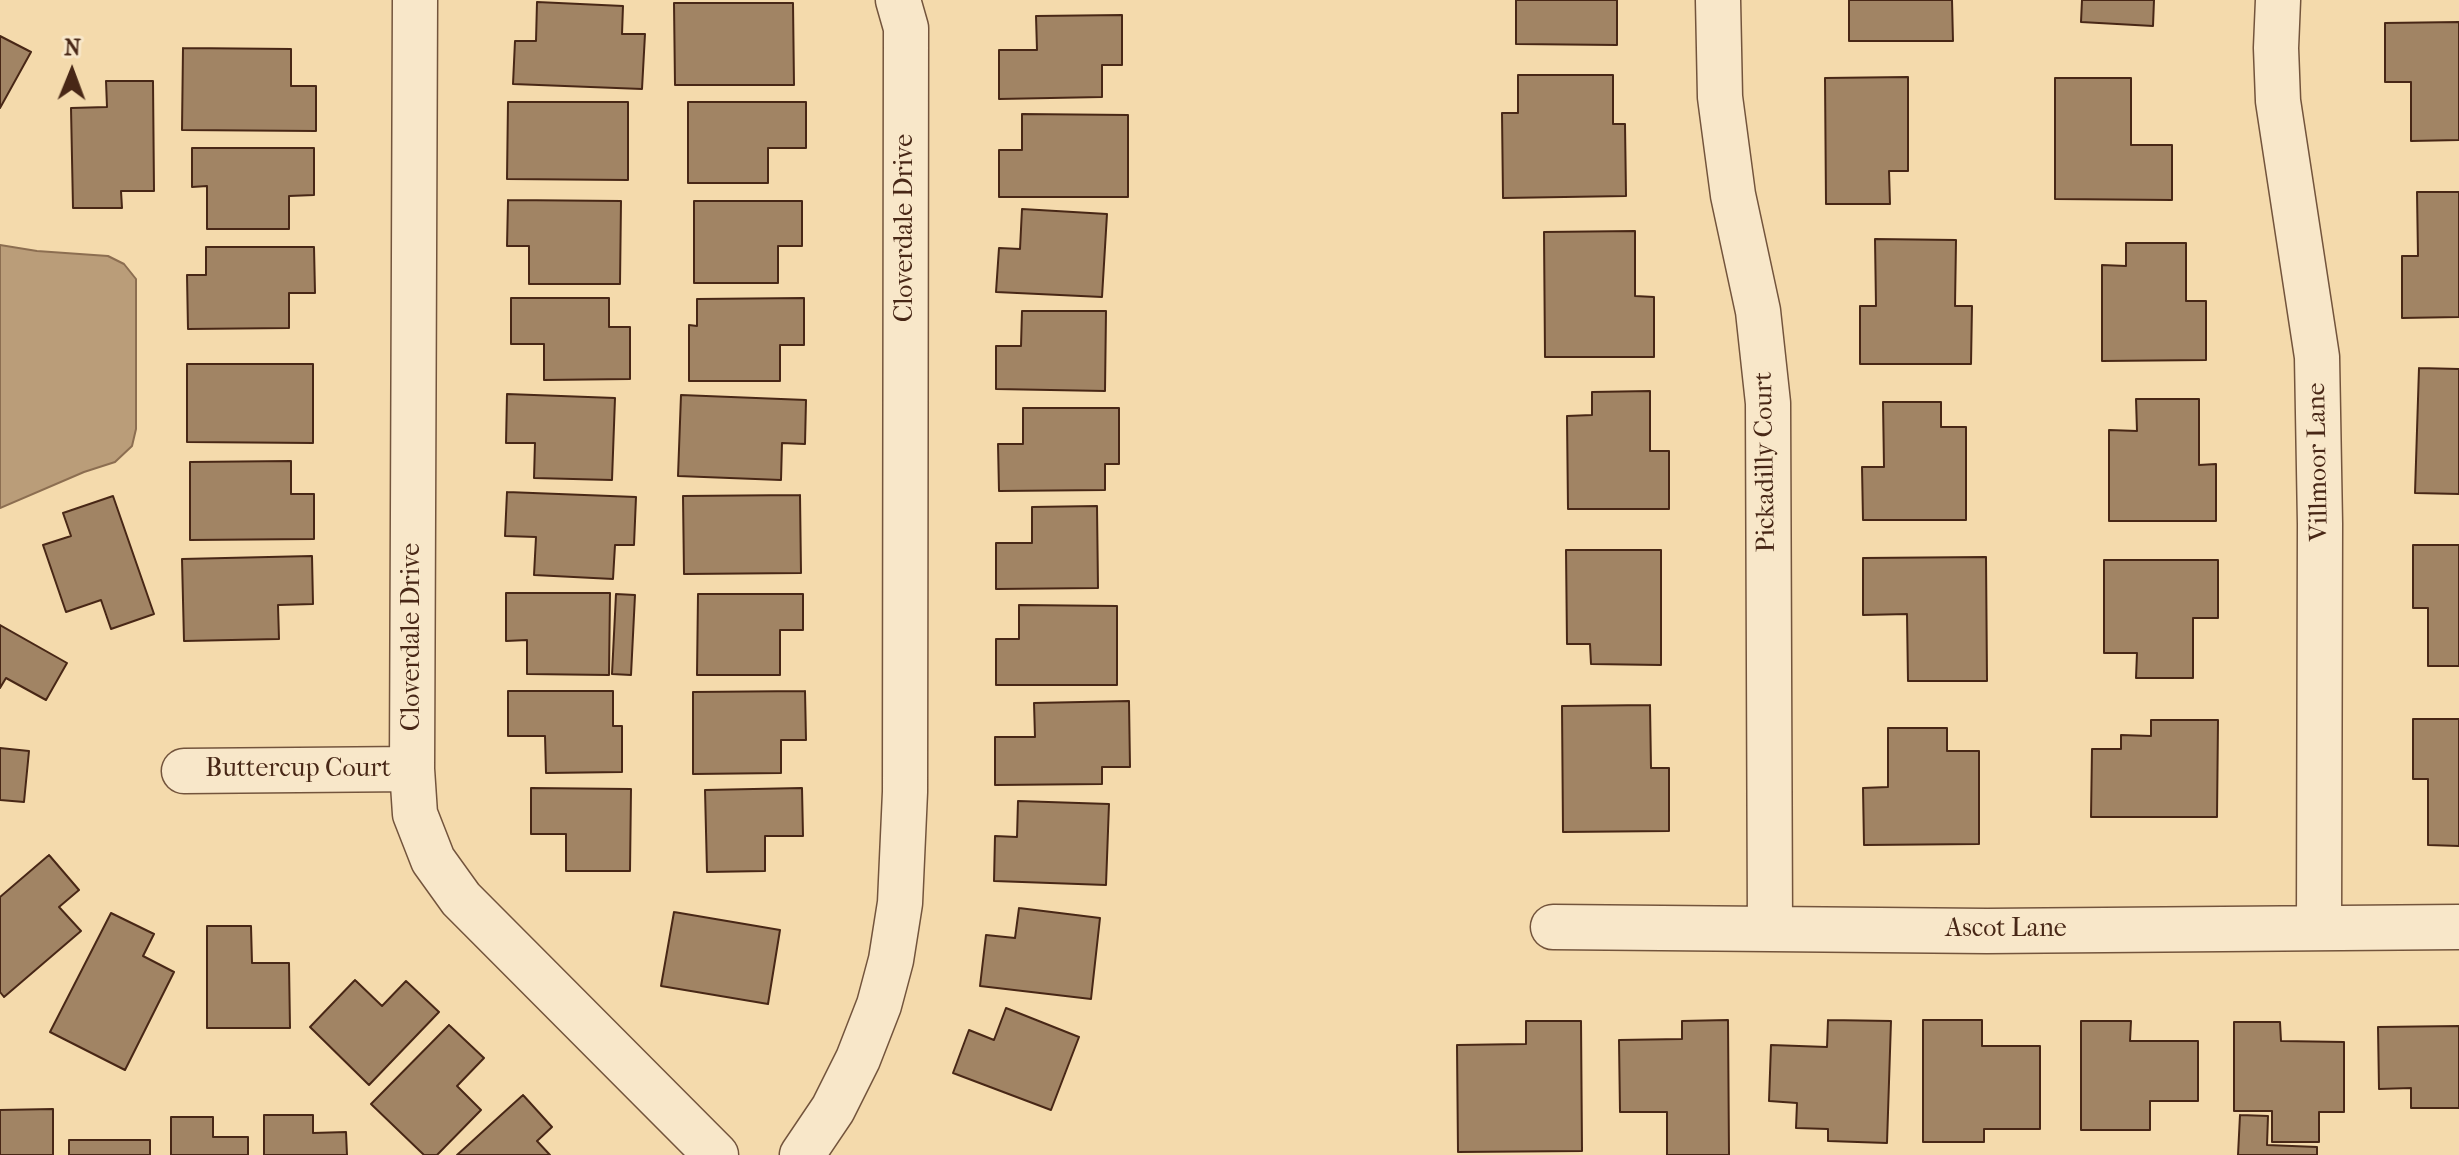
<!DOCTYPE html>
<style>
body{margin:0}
#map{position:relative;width:2459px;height:1155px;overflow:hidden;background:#f4daac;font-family:"IM FELL French Canon",serif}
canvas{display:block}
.north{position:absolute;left:32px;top:32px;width:80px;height:80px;-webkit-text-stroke:6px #f8e7c9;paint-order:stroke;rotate:1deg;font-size:22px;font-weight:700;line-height:32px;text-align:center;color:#482716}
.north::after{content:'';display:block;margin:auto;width:28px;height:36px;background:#482716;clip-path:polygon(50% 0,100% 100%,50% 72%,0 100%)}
</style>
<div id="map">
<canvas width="2459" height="1155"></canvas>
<div class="north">N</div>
</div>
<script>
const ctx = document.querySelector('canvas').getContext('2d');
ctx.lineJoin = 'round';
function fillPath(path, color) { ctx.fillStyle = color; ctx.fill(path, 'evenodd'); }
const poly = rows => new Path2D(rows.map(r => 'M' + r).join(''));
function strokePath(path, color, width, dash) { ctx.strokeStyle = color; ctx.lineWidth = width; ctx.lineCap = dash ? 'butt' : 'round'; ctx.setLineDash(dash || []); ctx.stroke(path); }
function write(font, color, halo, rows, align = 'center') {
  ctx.font = font + ' "IM FELL French Canon",serif'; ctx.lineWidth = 7; ctx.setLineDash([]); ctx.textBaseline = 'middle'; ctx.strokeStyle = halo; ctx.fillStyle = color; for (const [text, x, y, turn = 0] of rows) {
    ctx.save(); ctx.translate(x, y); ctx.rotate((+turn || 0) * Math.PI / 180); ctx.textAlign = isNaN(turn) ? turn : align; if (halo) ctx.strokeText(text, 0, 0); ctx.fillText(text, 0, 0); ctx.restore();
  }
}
const water = poly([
 [0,245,37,251,108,256,124,264,136,279,136,429,132,446,115,462,84,472,0,508,0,245]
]);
const building = poly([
 [1516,0,1617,0,1617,45,1516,44,1516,0],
 [1849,0,1952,0,1953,41,1849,41,1849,0],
 [2082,0,2154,0,2153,26,2081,22,2082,0],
 [537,2,623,6,622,34,645,34,642,89,513,84,515,41,536,41,537,2],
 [674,3,793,3,794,85,675,85,674,3],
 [1122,15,1122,65,1102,65,1102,97,999,99,999,50,1037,50,1036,16,1122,15],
 [2459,22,2459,140,2411,141,2411,82,2385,82,2385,23,2459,22],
 [0,36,31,52,0,108,0,36],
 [183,48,291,49,291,86,316,86,316,131,182,130,183,48],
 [1518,75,1613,75,1613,124,1625,124,1626,196,1503,198,1502,113,1518,113,1518,75],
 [1908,77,1908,171,1889,171,1890,204,1826,204,1825,78,1908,77],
 [2055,78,2131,78,2131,145,2172,145,2172,200,2055,199,2055,78],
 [106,81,153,81,154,191,121,191,122,208,73,208,71,108,107,107,106,81],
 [508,102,628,102,628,180,507,179,508,102],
 [688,102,806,102,806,148,768,148,768,183,688,183,688,102],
 [1022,114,1128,115,1128,197,999,197,999,150,1022,150,1022,114],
 [192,148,314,148,314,195,289,196,289,229,207,229,207,186,192,187,192,148],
 [2417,192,2459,192,2459,317,2402,318,2402,256,2418,256,2417,192],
 [508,200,621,201,620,284,529,284,529,246,507,246,508,200],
 [694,201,802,201,802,246,778,246,778,283,694,283,694,201],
 [1022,209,1107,214,1102,297,996,292,999,248,1020,249,1022,209],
 [1635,231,1635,296,1654,297,1654,357,1545,357,1544,232,1635,231],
 [1875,239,1956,240,1955,306,1972,306,1971,364,1860,364,1860,306,1876,306,1875,239],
 [2126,243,2186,243,2186,301,2206,301,2206,360,2102,361,2102,265,2126,266,2126,243],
 [206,247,314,247,315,293,289,293,289,328,188,329,187,275,206,275,206,247],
 [511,298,609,298,609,327,630,327,630,379,544,380,544,344,511,344,511,298],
 [804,298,804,345,780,345,780,381,689,381,689,325,697,326,697,299,804,298],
 [1022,311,1106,311,1105,391,996,389,996,346,1021,346,1022,311],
 [187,364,313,364,313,443,187,442,187,364],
 [2419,368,2459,369,2459,494,2415,493,2419,368],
 [1650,391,1650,451,1669,451,1669,509,1568,509,1567,416,1592,415,1592,392,1650,391],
 [507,394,615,398,612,480,534,478,535,443,506,443,507,394],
 [681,395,806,400,805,444,782,443,781,480,678,476,681,395],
 [2136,399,2199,399,2199,465,2216,464,2216,521,2109,521,2109,430,2137,431,2136,399],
 [1883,402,1941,402,1941,427,1966,427,1966,520,1863,520,1862,467,1884,467,1883,402],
 [1023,408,1119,408,1119,464,1105,464,1105,490,999,491,998,444,1023,444,1023,408],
 [291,461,291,494,314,494,314,539,190,540,190,462,291,461],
 [507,492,636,497,634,545,615,545,613,579,534,575,536,537,505,536,507,492],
 [800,495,801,573,684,574,683,496,800,495],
 [113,496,154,614,111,629,101,600,66,612,43,545,71,536,63,513,113,496],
 [1097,506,1098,588,996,589,996,543,1032,543,1032,507,1097,506],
 [2413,545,2459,545,2459,666,2428,666,2428,608,2413,608,2413,545],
 [1566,550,1661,550,1661,665,1591,664,1590,644,1567,644,1566,550],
 [312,556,313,604,278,605,279,639,184,641,182,559,312,556],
 [1986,557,1987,681,1908,681,1907,614,1863,615,1863,558,1986,557],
 [2104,560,2218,560,2218,618,2193,618,2193,678,2136,678,2137,653,2104,653,2104,560],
 [506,593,610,593,609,675,527,674,527,640,506,641,506,593],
 [616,594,635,595,631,675,612,674,616,594],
 [698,594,803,594,803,630,780,630,780,675,697,675,698,594],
 [1019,605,1117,606,1117,685,996,685,996,639,1019,639,1019,605],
 [0,625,67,663,46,700,6,678,0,688,0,625],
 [508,691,613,691,613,726,622,726,622,772,546,773,545,736,508,736,508,691],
 [805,691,806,740,781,740,781,773,693,774,693,692,805,691],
 [1129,701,1130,767,1102,767,1102,784,995,785,995,737,1035,737,1034,703,1129,701],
 [1650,705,1651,768,1669,768,1669,831,1563,832,1562,706,1650,705],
 [2413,719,2459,719,2459,846,2428,845,2428,779,2413,779,2413,719],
 [2151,720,2218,720,2217,817,2091,817,2092,749,2121,749,2121,735,2151,736,2151,720],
 [1888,728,1947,728,1947,751,1979,751,1979,844,1864,845,1863,788,1888,787,1888,728],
 [0,748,29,751,24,802,0,800,0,748],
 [531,788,631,789,630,871,566,871,566,834,531,834,531,788],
 [802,788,803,836,765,836,765,871,707,872,705,790,802,788],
 [1018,801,1109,804,1106,885,994,881,995,836,1017,837,1018,801],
 [49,855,79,890,59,907,81,931,4,997,0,992,0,897,49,855],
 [1019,908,1100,918,1091,999,980,986,986,935,1015,938,1019,908],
 [674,912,780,930,768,1004,661,986,674,912],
 [111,913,154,934,143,956,174,972,125,1070,50,1032,111,913],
 [207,926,251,926,252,963,289,963,290,1028,207,1028,207,926],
 [355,980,382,1006,406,981,439,1012,369,1085,310,1027,355,980],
 [1006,1008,1079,1037,1051,1110,953,1073,969,1030,994,1040,1006,1008],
 [1728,1020,1729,1155,1667,1155,1667,1112,1620,1112,1619,1040,1682,1039,1682,1021,1728,1020],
 [1828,1020,1891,1021,1887,1143,1828,1141,1828,1129,1796,1128,1797,1103,1769,1101,1771,1045,1827,1047,1828,1020],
 [1923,1020,1982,1020,1982,1046,2040,1046,2040,1129,1984,1129,1984,1142,1923,1142,1923,1020],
 [1526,1021,1581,1021,1582,1151,1458,1152,1457,1045,1526,1044,1526,1021],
 [2081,1021,2131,1021,2130,1041,2198,1041,2198,1101,2150,1101,2150,1130,2081,1130,2081,1021],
 [2234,1022,2280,1022,2281,1041,2344,1042,2344,1112,2319,1112,2319,1142,2272,1142,2272,1111,2234,1111,2234,1022],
 [449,1025,484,1058,457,1086,481,1110,437,1155,424,1155,371,1104,449,1025],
 [2459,1026,2459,1108,2411,1108,2411,1088,2379,1089,2378,1027,2459,1026],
 [523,1095,552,1127,537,1141,550,1155,457,1155,523,1095],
 [53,1109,53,1155,0,1155,0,1110,53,1109],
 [264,1115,313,1115,313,1133,346,1132,347,1155,264,1155,264,1115],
 [2240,1115,2268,1116,2267,1145,2317,1147,2317,1155,2238,1155,2240,1115],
 [171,1117,213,1117,213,1137,248,1137,248,1155,171,1155,171,1117],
 [69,1140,150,1140,150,1155,69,1155,69,1140]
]);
const minor = poly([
 [415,0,412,769,415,814,433,860,461,899,716,1155],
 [1718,0,1720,97,1733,195,1758,311,1768,403,1770,928],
 [2278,0,2276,48,2278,101,2317,357,2320,524,2319,926],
 [184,771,412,769],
 [1553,927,1987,931,2459,927],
 [802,1155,833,1109,858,1059,879,1005,891,960,900,903,905,792,906,28,898,0]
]);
const streetNames = [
 ["Cloverdale Drive",906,228,-90],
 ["Pickadilly Court",1766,462,-91],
 ["Villmoor Lane",2319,462,-91],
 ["Cloverdale Drive",413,637,-90],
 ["Buttercup Court",298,770],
 ["Ascot Lane",2006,930]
];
fillPath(water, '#ba9d79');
strokePath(water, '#8c6e51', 2);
fillPath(building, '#a18464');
strokePath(building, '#482716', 2);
strokePath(minor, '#73543c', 47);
strokePath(minor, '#f8e7c9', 44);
write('26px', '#482716', '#f8e7c9', streetNames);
</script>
